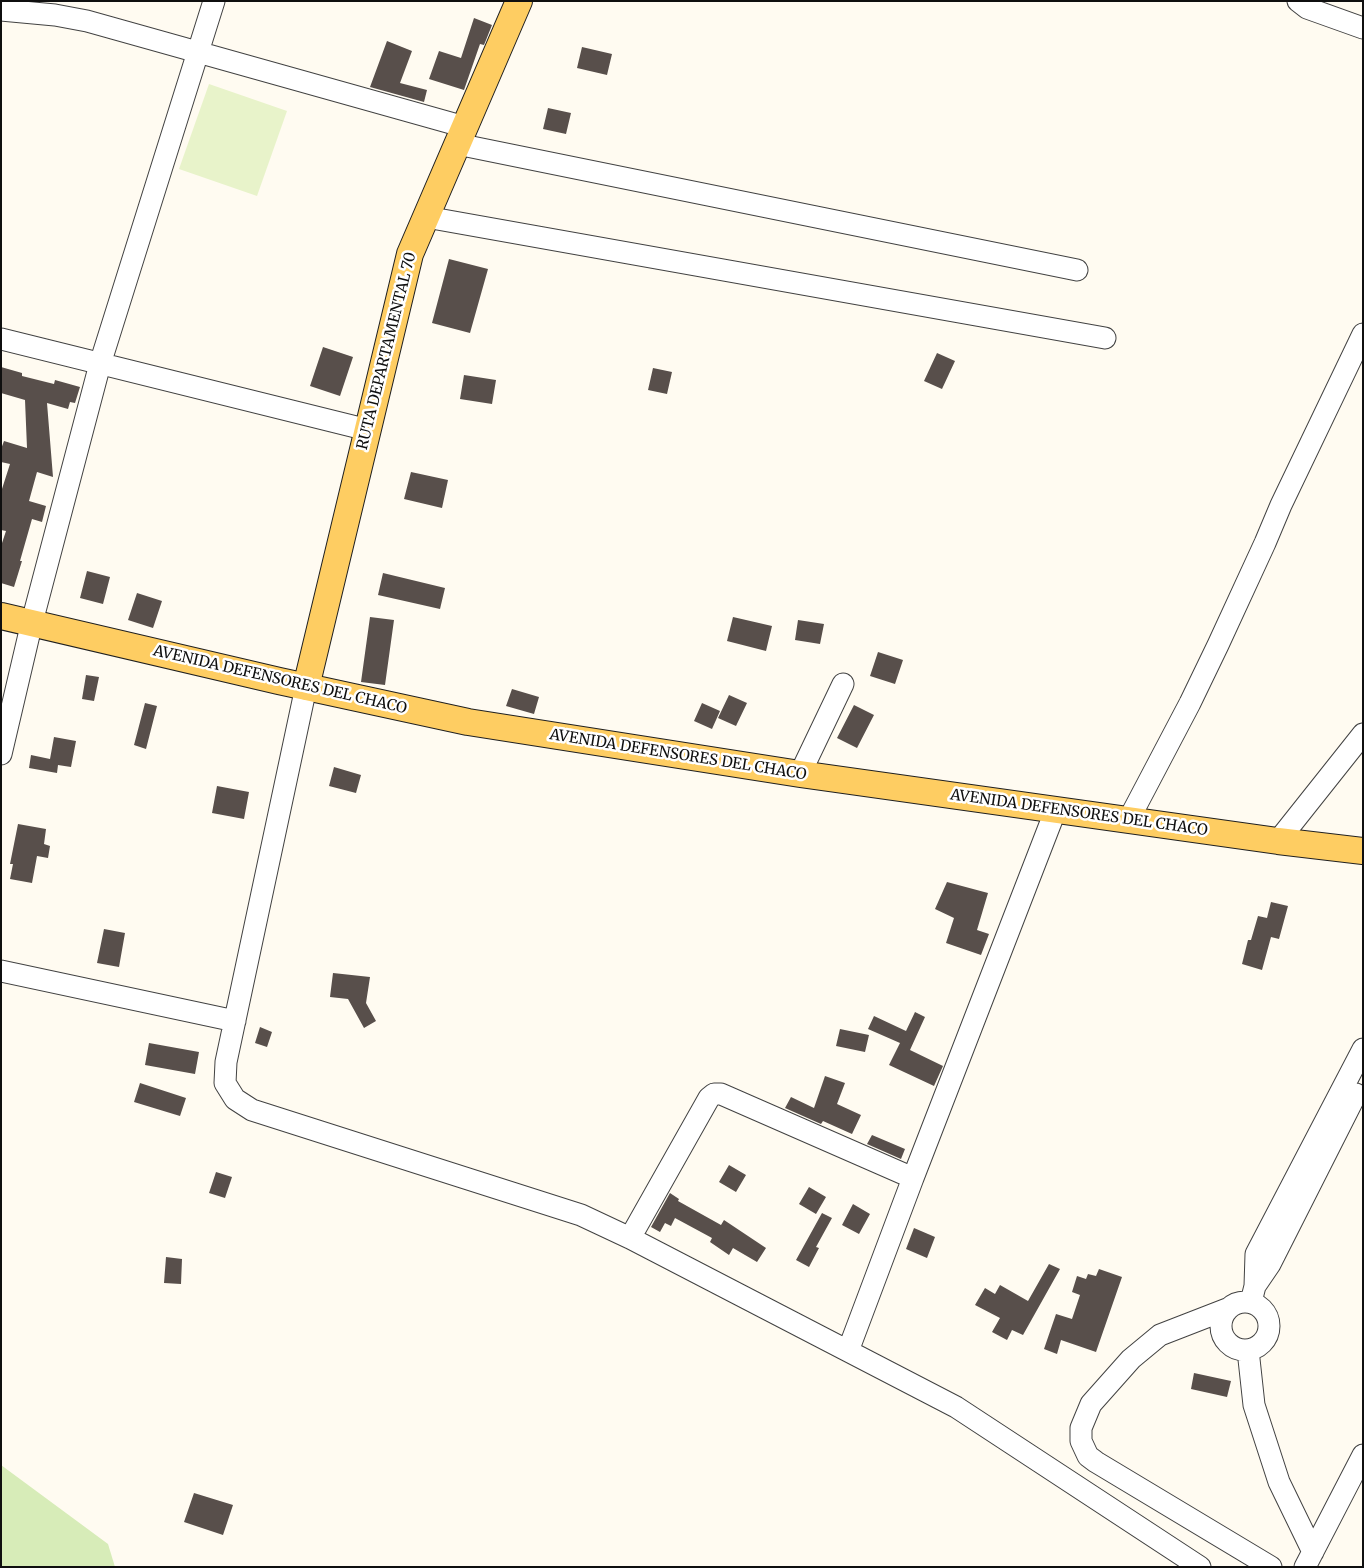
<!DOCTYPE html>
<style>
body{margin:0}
#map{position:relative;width:1364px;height:1568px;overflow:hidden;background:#fffbf1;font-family:Merriweather,serif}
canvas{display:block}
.frame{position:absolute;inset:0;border:2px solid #0f0f0f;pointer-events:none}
</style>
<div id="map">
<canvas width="1364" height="1568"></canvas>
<div class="frame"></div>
</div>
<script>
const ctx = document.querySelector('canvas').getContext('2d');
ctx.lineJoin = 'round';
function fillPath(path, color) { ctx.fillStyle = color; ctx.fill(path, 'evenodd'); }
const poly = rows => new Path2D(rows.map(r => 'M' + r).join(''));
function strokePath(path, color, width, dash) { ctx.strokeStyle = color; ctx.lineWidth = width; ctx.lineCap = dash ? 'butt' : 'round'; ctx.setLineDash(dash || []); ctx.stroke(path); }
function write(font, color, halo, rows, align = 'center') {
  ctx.font = font + ' Merriweather,serif'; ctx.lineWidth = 5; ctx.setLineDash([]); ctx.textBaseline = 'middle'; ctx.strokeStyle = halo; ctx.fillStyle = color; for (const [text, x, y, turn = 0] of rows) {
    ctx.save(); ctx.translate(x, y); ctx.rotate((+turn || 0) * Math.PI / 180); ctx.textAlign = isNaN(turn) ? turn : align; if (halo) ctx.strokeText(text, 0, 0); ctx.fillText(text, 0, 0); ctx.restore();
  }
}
const green = poly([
 [1,1465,108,1544,115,1567,1,1567]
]);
const pitch = poly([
 [209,84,287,111,257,196,179,169]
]);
const building = poly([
 [474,18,492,25,484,45,480,44,464,90,429,79,439,51,461,58],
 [387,41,412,51,400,83,427,90,424,102,370,87],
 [582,47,612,54,607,75,577,68],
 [548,108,571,113,566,134,543,129],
 [449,259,488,269,470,333,432,323],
 [323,347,353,357,340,396,310,386],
 [937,353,955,361,942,389,924,381],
 [1,367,22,373,22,376,54,384,55,380,80,387,75,403,70,402,68,409,47,403,53,477,37,472,29,501,46,506,42,522,32,519,20,561,22,561,14,587,1,583,1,546,6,531,1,530,1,492,10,464,1,462,1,449,4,441,27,448,25,400,1,393],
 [653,368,672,372,667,394,648,390],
 [464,375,496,380,492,404,460,399],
 [411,472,448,480,442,508,404,499],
 [87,571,110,577,103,604,80,598],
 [383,573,445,588,440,609,378,595],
 [137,593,162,601,153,628,128,620],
 [370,617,394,620,385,685,361,682],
 [733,617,772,626,766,651,727,641],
 [798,620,824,624,820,644,795,640],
 [878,652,903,660,895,684,870,676],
 [86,675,99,677,94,701,82,699],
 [512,689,539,697,534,714,506,706],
 [729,695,747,703,736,726,718,718],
 [145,703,157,706,146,749,134,745],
 [702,703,720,711,712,729,694,721],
 [854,705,874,715,857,748,837,738],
 [54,737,76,741,71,767,58,765,57,773,29,768,31,755,50,759],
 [334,767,361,775,356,793,329,786],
 [217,786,249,792,244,819,212,813],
 [18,824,46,829,44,844,50,846,48,858,37,856,32,883,10,879,13,864,10,864],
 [947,882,988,893,977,930,989,934,981,955,946,943,954,918,935,909],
 [1271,902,1288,906,1279,939,1271,937,1262,970,1242,964,1248,940,1251,940,1258,916,1267,918],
 [104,929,125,933,119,967,97,963],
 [333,973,370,977,366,1003,376,1021,364,1028,348,999,330,997],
 [915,1012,925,1017,910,1050,943,1066,934,1086,889,1065,900,1043,868,1029,874,1016,906,1031],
 [260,1027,272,1032,267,1047,255,1043],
 [840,1029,869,1035,865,1052,836,1046],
 [149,1043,199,1052,195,1074,145,1065],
 [825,1076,845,1083,837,1104,861,1115,852,1134,823,1121,821,1124,785,1108,791,1097,814,1108],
 [140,1083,186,1098,180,1116,134,1102],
 [872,1135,905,1149,901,1159,867,1144],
 [729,1165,746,1175,736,1192,719,1182],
 [216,1172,232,1177,225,1198,209,1193],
 [809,1187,826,1197,816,1214,799,1204],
 [670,1193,679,1199,678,1201,721,1225,724,1220,766,1248,757,1262,733,1248,729,1255,710,1242,712,1238,675,1218,671,1226,665,1223,660,1232,651,1227],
 [853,1204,870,1214,859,1234,842,1225],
 [822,1213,832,1218,816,1247,819,1248,809,1267,796,1260],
 [914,1228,935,1237,927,1258,906,1249],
 [166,1257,182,1259,181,1284,164,1283],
 [1049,1264,1060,1269,1023,1335,1012,1330,1007,1340,992,1332,1000,1318,975,1305,985,1288,995,1294,1000,1285,1028,1301],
 [1099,1269,1122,1277,1096,1352,1061,1340,1057,1354,1044,1349,1056,1314,1072,1319,1080,1295,1072,1292,1077,1276,1086,1279,1088,1274,1096,1276],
 [1194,1373,1231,1381,1227,1397,1191,1389],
 [194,1493,233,1505,223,1535,184,1522]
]);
const minor = poly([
 [1298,1,1307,8,1363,28],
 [1,10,55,15,87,21,465,127],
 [457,144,1077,270],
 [426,217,1105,338],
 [1,339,368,430],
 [306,687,226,1062,225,1083,235,1099,252,1110,581,1215,630,1238,956,1407,1200,1567],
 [1,754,32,622,100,364,214,1],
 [800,774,843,684],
 [1129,819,1190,703,1218,645,1265,543,1281,505,1363,334],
 [1278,841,1363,734],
 [1,971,235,1021],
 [630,1238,709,1098,714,1094,721,1094,913,1178,1056,809],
 [1255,1286,1270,1264,1356,1094],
 '1221 1326a24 24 0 1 1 48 0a24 24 0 1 1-48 0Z',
 [1251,1302,1255,1286,1256,1254,1363,1049],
 [1227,1309,1160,1335,1131,1359,1091,1404,1081,1428,1081,1441,1088,1456,1096,1462,1271,1567],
 [1248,1350,1254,1405,1279,1482,1313,1552],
 [848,1351,913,1178],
 [1305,1567,1363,1455]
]);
const major = poly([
 [1,616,279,681,468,722,800,774,1278,841,1363,851],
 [306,687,410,254,519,1]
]);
const streetNames = [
 ["RUTA DEPARTAMENTAL 70",387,351,-76],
 ["AVENIDA DEFENSORES DEL CHACO",280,680,13],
 ["AVENIDA DEFENSORES DEL CHACO",678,755,9],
 ["AVENIDA DEFENSORES DEL CHACO",1079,813,8]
];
fillPath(green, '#d7ecb8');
fillPath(pitch, '#e8f3ca');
fillPath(building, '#584f4b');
strokePath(minor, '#424242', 23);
strokePath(major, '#202020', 28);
strokePath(minor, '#fff', 21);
strokePath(major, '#fecd62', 26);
write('15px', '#0f0f0f', '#fff', streetNames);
</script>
